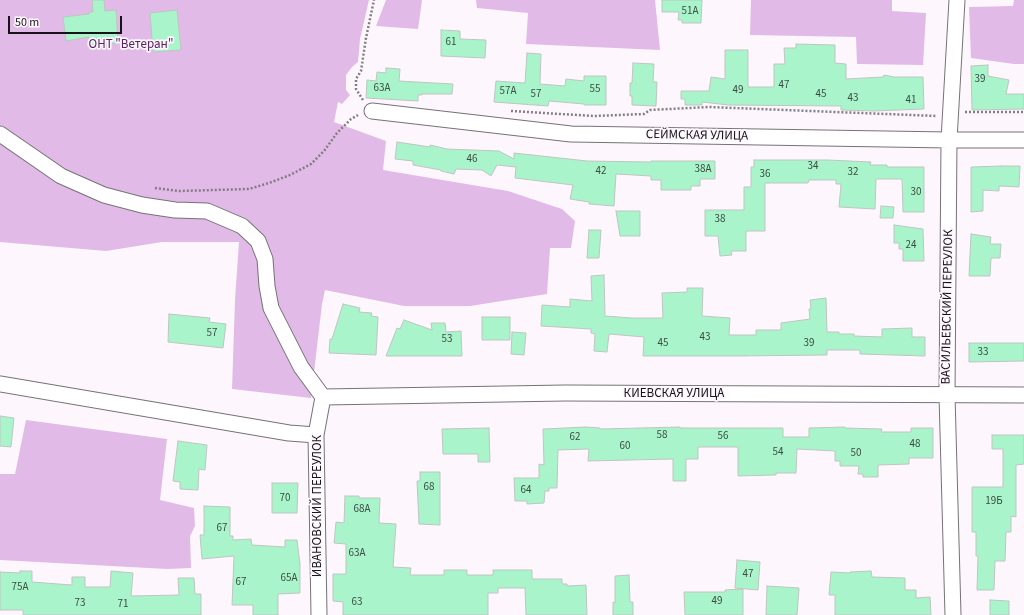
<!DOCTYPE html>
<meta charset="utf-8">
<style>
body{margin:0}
#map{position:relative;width:1024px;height:615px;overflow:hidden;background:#fdf7fd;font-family:"Source Sans 3",sans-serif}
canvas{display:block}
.scale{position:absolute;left:8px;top:16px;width:114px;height:18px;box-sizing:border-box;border:2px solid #161416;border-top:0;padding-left:5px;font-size:12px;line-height:14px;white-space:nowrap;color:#161416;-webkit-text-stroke:3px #fdf7fd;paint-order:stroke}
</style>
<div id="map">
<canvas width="1024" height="615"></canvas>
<div class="scale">50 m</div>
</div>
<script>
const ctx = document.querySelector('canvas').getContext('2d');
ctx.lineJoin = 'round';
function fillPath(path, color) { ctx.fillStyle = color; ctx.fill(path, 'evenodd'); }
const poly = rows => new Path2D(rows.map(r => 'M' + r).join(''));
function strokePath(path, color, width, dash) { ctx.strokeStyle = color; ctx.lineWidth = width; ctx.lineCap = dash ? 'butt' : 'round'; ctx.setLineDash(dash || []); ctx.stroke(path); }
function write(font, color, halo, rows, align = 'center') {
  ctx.font = font + ' "Source Sans 3",sans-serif'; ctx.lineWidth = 3.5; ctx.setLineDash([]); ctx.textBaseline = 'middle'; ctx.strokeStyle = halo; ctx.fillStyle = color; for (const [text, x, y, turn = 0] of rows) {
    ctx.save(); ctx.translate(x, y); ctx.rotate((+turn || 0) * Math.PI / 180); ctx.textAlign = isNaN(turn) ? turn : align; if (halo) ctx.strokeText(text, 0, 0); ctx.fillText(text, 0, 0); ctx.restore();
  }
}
const green = poly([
 [0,0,369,0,360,39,358,62,352,67,346,75,346,90,350,95,342,104,338,102,334,122,386,141,383,170,508,191,562,209,575,221,571,248,550,248,547,294,470,306,404,306,325,290,322,304,311,398,232,389,235,300,239,242,162,242,106,251,0,242],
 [386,0,422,0,418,29,376,26],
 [476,0,655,0,660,50,526,44,528,13,477,8],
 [751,0,892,0,892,11,926,13,923,65,857,64,856,37,750,35],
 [1014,0,1024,0,1024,64,1014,64,971,58,969,7,1013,6],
 [26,420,167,439,160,500,194,508,195,526,190,536,191,568,167,569,0,560,0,474,15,474]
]);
const building = poly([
 [92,0,104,0,105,11,116,10,118,43,90,45,89,37,66,41,63,17,89,14,89,12,93,12,92,0],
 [662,0,702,0,701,23,682,23,682,20,678,20,679,12,662,12,662,0],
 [177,10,181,50,153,52,150,13,177,10],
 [441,30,460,31,460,39,486,40,485,58,441,56,441,30],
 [796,44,835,45,835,63,846,64,846,79,883,77,884,75,894,77,923,77,924,109,874,111,841,110,841,106,728,105,702,102,702,105,685,105,685,99,681,99,681,91,709,91,711,77,725,79,725,50,748,50,748,87,774,87,774,64,785,64,784,48,796,48,796,44],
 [527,53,541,54,540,84,565,86,566,79,584,81,584,76,606,76,606,105,584,105,584,104,549,101,548,106,494,102,496,81,525,83,527,53],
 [633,63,654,64,653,82,657,82,656,106,632,105,632,96,630,96,630,83,632,83,633,63],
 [988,65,988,76,1009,80,1006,94,1024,94,1024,109,972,110,971,66,988,65],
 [386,68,400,69,399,81,453,84,452,94,422,94,422,95,418,95,418,101,366,98,367,80,376,81,377,72,386,73,386,68],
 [397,142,430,147,430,145,447,149,499,151,514,159,514,153,587,161,651,162,651,161,715,161,715,179,700,179,700,186,691,186,691,190,661,190,661,180,651,180,651,176,616,174,614,206,589,204,589,202,570,199,573,185,515,178,516,167,497,165,491,176,482,170,456,169,454,174,441,171,441,170,413,165,413,161,395,159,397,142],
 [754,160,828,160,871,162,870,165,887,165,887,167,924,167,924,212,903,212,902,179,876,179,875,209,839,207,841,184,836,184,836,180,809,180,808,183,765,183,765,231,746,231,746,251,731,251,732,255,720,256,718,236,705,236,705,210,744,210,744,187,751,187,751,167,754,167,754,160],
 [1001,166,1020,166,1019,187,999,186,999,191,983,190,983,211,971,212,971,167,1001,166],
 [881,206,894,207,893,218,880,218,881,206],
 [616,211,640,211,640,236,620,236,616,211],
 [894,225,923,229,924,261,903,261,903,249,899,249,899,243,894,243,894,225],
 [589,230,601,230,599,258,587,258,589,230],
 [971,234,991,237,990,244,1001,244,1000,258,991,258,990,276,969,276,971,234],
 [604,275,605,316,632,318,663,318,662,293,687,292,687,288,703,288,702,316,730,318,729,335,756,335,756,330,781,330,781,323,810,319,809,309,811,309,810,300,826,298,827,332,839,332,839,334,854,334,854,336,882,337,882,329,912,328,912,337,925,337,925,356,860,354,860,350,827,350,827,355,739,356,643,356,644,337,609,334,607,352,594,351,595,334,591,333,591,329,541,326,542,305,570,307,570,299,592,301,591,276,604,275],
 [343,304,360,308,359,312,372,313,371,316,378,317,376,355,329,353,330,339,332,339,343,304],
 [169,314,210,318,209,322,226,324,223,348,168,342,169,314],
 [482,317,510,317,510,340,482,340,482,317],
 [404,320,432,330,431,323,445,323,446,332,461,331,462,356,386,356,397,328,400,329,404,320],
 [512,332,526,333,524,355,511,354,512,332],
 [969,343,1024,343,1024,361,969,362,969,343],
 [0,416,14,418,11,447,0,446,0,416],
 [586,427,600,428,600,429,680,427,680,428,783,428,783,437,809,437,809,428,845,427,845,428,882,429,881,432,911,432,911,428,933,428,933,458,909,458,909,464,878,465,878,477,863,477,863,474,858,474,859,466,840,466,840,461,835,461,835,451,797,449,796,473,776,473,776,475,738,476,738,447,698,447,698,459,686,459,686,481,673,481,673,459,588,461,589,449,558,450,557,488,549,488,549,491,545,491,544,503,527,504,527,501,515,501,514,478,539,478,539,464,544,465,543,429,586,427],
 [489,428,490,462,478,462,478,454,443,454,442,429,489,428],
 [992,435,1024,435,1024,464,1016,465,1016,517,1011,516,1011,532,1006,532,1005,561,995,561,994,590,977,590,978,556,976,556,976,532,972,532,972,487,1003,487,1003,449,992,449,992,435],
 [178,441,207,445,205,470,199,469,198,490,180,489,180,482,173,481,178,441],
 [420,472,440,472,440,525,419,524,417,481,420,481,420,472],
 [272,483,298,483,297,513,272,513,272,483],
 [345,496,359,496,359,498,380,498,379,523,396,524,393,567,411,568,410,575,444,575,444,570,467,570,467,575,493,575,493,570,532,570,532,579,562,579,562,584,567,584,567,586,586,585,587,615,526,615,525,588,498,588,498,593,488,593,488,615,343,615,343,602,333,601,333,574,346,574,346,544,334,543,336,522,344,523,345,496],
 [204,506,230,507,230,536,233,536,233,540,251,539,252,545,285,547,285,540,297,540,300,564,300,593,278,594,278,615,253,615,253,605,232,605,234,556,202,559,200,535,204,535,204,506],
 [737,560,760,562,758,590,735,588,737,560],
 [20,571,32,571,32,582,72,585,72,577,85,577,85,587,110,587,111,571,133,573,131,596,179,595,178,578,194,578,195,594,201,594,201,615,23,615,23,610,0,610,0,572,20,573,20,571],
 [871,571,872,577,905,578,905,590,916,590,916,598,930,597,931,615,835,615,835,595,829,595,831,572,850,573,850,572,871,571],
 [629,575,630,602,633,602,633,615,613,615,613,602,615,603,615,576,629,575],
 [767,586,799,588,797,615,766,615,767,586],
 [743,589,743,615,685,615,684,592,725,592,725,590,743,589],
 [990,600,1009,601,1009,615,990,615,990,600]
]);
const path = poly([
 [363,100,356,89,356,79,361,71,366,38,374,0],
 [511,111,594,116,644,114,650,110,709,107,937,116],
 [965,112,1024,112],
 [155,188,179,191,249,189,269,183,290,175,311,164,324,151,337,133,351,119,358,115]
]);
const street = poly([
 [372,111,571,134,949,140,1024,140],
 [0,134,61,176,104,195,142,205,175,210,207,211,242,226,258,241,265,259,267,286,271,308,301,367,323,397],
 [0,384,289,433,316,435],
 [323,397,565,393,1024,395],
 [319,615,316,435,323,397],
 [953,615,947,395,949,140,957,0]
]);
const numberNames = [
 ["51А",690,12],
 ["61",451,43],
 ["39",980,80],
 ["47",784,86],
 ["63А",382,89],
 ["55",595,90],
 ["49",738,91],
 ["57А",508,92],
 ["57",536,95],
 ["45",821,95],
 ["43",853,99],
 ["41",911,101],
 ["46",472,160],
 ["34",813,167],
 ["38А",703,170],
 ["42",601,172],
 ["32",853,173],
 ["36",765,175],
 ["30",916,193],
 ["38",720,220],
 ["24",911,246],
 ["57",212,334],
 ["43",705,338],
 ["53",447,340],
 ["45",663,344],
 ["39",809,344],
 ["33",983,353],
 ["58",662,436],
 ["56",723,437],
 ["62",575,438],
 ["48",915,445],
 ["60",625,447],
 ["54",778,453],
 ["50",856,454],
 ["68",429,488],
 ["64",526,491],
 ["70",285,499],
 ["19Б",994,502],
 ["68А",362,510],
 ["67",222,529],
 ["63А",357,554],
 ["47",748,575],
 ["65А",289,579],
 ["67",241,583],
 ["75А",20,588],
 ["49",717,602],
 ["63",357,603],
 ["73",80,604],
 ["71",123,605]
];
const parkNames = [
 ["ОНТ \"Ветеран\"",131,45]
];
const streetNames = [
 ["СЕЙМСКАЯ УЛИЦА",697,136,1],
 ["ВАСИЛЬЕВСКИЙ ПЕРЕУЛОК",948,307,-89],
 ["КИЕВСКАЯ УЛИЦА",674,394],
 ["ИВАНОВСКИЙ ПЕРЕУЛОК",318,506,-90]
];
fillPath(green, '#e2bae7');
fillPath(building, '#aaf4cb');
strokePath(building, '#bec5c1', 1);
strokePath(street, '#767277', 17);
strokePath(path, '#827e82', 2.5, [2, 2]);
strokePath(street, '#fff', 15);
write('11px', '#3b4c43', null, numberNames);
write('13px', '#5b2163', '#fdf7fd', parkNames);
write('13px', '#161416', '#fdf7fd', streetNames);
</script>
